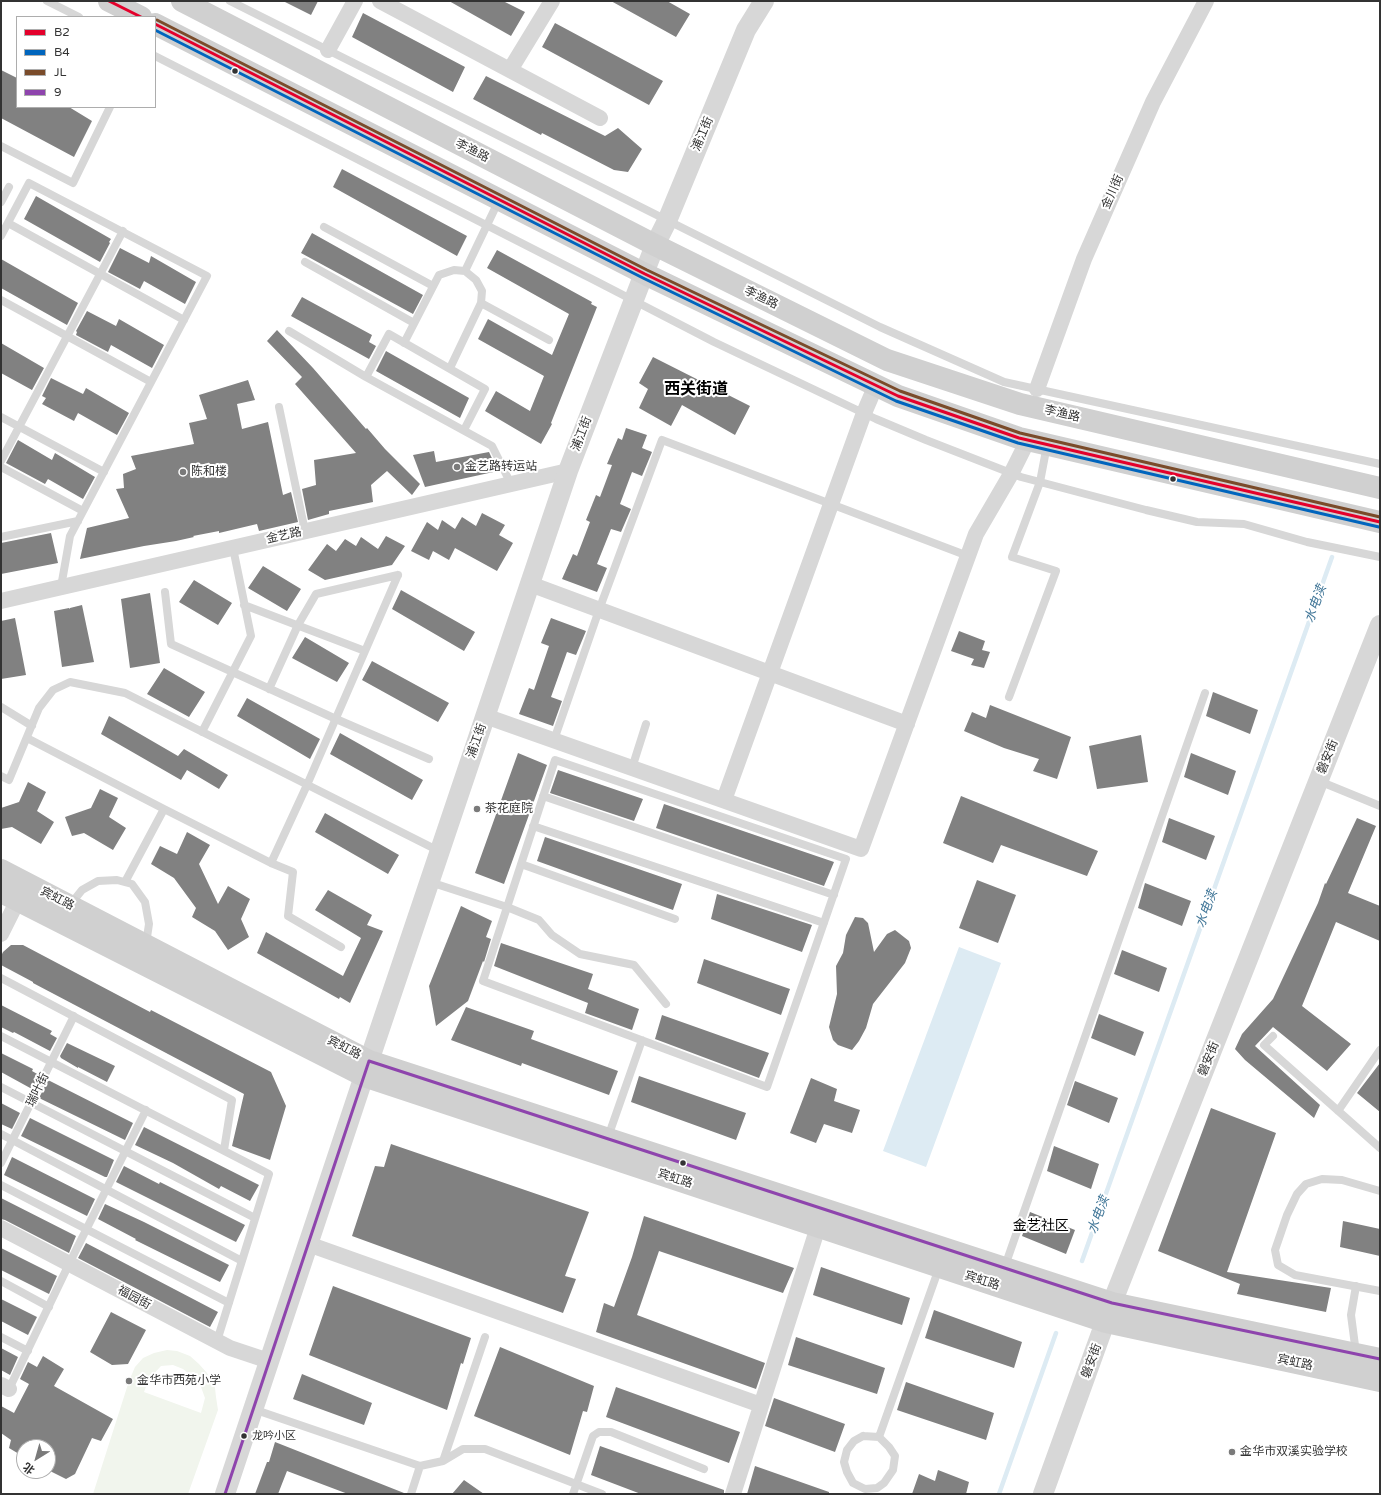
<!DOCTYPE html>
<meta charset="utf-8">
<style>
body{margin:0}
#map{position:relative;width:1381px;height:1495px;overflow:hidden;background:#fff;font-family:"Varela Round","Noto Sans SC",sans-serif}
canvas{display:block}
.frame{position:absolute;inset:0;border:2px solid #333;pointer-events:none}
.legend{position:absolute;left:16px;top:16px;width:140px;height:92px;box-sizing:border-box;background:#fff;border:1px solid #adadad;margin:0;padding:5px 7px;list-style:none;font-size:12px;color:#333}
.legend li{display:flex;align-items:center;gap:8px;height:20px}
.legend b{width:20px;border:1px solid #adadad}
.north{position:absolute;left:16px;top:1439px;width:40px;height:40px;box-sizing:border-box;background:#fff;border:1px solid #adadad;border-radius:50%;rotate:217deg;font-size:11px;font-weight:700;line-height:16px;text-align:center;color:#333}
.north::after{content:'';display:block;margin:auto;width:14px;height:18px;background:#7a7a7a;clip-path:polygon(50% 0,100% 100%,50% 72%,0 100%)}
</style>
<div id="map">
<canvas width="1381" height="1495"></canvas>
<div class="frame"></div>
<ul class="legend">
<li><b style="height:5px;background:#e4002b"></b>B2</li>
<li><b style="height:5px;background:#0065bd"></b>B4</li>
<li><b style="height:5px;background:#7a4b2a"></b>JL</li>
<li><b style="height:5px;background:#8e44ad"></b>9</li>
</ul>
<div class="north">北</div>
</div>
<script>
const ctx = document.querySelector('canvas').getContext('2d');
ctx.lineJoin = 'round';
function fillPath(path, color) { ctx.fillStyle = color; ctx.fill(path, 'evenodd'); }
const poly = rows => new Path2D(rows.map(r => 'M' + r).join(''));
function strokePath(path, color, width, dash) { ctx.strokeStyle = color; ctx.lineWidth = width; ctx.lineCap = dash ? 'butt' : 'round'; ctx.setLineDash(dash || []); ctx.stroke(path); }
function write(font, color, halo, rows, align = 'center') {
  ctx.font = font + ' "Varela Round","Noto Sans SC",sans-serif'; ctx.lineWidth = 4; ctx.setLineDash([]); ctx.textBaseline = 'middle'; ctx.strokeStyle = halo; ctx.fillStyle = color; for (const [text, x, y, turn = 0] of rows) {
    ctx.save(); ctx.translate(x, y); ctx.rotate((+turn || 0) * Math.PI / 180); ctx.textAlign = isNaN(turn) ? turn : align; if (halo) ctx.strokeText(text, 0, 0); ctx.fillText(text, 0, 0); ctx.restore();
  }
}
const green = poly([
 [167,1350,177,1351,190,1356,199,1364,207,1373,215,1388,216,1397,218,1410,188,1494,93,1494,129,1381,135,1367,143,1358,154,1353],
 [173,1365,183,1369,192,1376,201,1387,205,1398,201,1413,144,1392,149,1379,161,1366]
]);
const water = poly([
 [959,947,1001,963,926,1167,883,1151]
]);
const stream = poly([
 [1082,1261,1332,557],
 [999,1494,1056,1333]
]);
const building = poly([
 [283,1,318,1,311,15],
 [449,1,503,1,525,12,511,36],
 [611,1,667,1,690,14,676,37],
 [363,13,465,67,453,92,352,37],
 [555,23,663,81,649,105,542,47],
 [1,70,17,78,17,107,69,107,92,121,74,157,1,118],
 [486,76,605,136,618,128,642,149,628,172,614,170,542,133,541,135,473,99],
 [342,169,467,236,457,256,333,187],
 [36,196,111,239,109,242,110,243,100,262,24,219],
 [312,233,423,295,413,314,301,253],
 [120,248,149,263,151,256,196,282,185,304,144,281,140,289,108,272],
 [497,250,592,302,591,304,597,307,551,423,552,424,541,444,485,411,496,391,530,411,544,376,478,339,488,319,552,355,569,314,487,268],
 [1,259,78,303,67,325,1,288],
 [302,297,372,335,369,342,376,346,369,359,291,316],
 [87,311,116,326,119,319,164,345,152,368,111,345,108,352,76,335,77,332,76,331],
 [277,330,313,368,366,429,367,428,385,449,420,484,412,495,387,471,371,485,373,502,329,511,329,514,308,520,302,489,316,485,314,460,356,453,295,384,302,377,267,341],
 [1,343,44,368,32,390,1,373],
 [386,351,469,398,460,418,376,371],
 [653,357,750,406,735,435,682,405,671,426,639,408,648,389,639,383],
 [51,378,83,394,86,388,129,413,117,435,78,413,74,421,42,404,46,398,42,396],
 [248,380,255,400,237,404,242,429,268,422,283,495,291,492,298,522,259,531,257,524,219,533,219,531,193,536,194,537,176,541,144,546,80,559,87,528,129,518,116,489,124,488,123,474,136,469,131,456,194,444,189,423,207,419,199,395],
 [626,428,647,435,642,448,652,452,642,476,632,472,620,504,631,509,621,532,611,529,597,564,607,568,597,592,562,579,573,554,577,556,590,522,586,520,596,495,600,497,612,465,607,464,618,438,622,440],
 [18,440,52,460,55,453,95,477,83,499,48,479,45,484,6,463],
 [434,451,436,462,489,452,498,471,425,487,413,455],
 [482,513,505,525,499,535,513,543,497,571,455,548,449,560,433,551,429,560,411,551,427,522,438,530,442,520,455,529,462,517,476,526],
 [51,533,58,563,1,574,1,543],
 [386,536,405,546,392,565,325,580,308,570,327,544,336,551,345,539,356,546,361,537,378,549],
 [263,566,301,589,287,611,248,588],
 [194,580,232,603,218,625,179,602],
 [401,590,475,632,464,651,392,609],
 [150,593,160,663,130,668,121,599],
 [82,605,94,662,62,667,54,611,69,608,69,609,70,608],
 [15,618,26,675,1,679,1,621],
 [551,618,586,631,576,655,567,652,551,697,562,701,553,726,519,714,529,688,534,690,549,646,541,643],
 [959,631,985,641,982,650,990,652,984,668,971,665,974,659,951,651],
 [305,637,349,663,337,682,292,658],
 [372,661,449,703,438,722,362,680],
 [164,668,205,692,189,717,147,694],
 [1213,692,1258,710,1250,734,1206,716],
 [247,698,320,739,310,759,237,716],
 [990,705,1071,737,1057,779,1033,771,1039,759,1004,748,964,731,972,712,986,718],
 [109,716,178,756,184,749,228,775,219,789,187,770,181,780,101,734],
 [340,733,423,780,412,800,330,754],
 [1141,735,1148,782,1097,789,1089,746],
 [518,753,547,765,504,884,475,873],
 [1191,753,1236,771,1228,795,1184,777],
 [558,770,643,799,634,821,550,793],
 [28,782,46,792,37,811,54,822,41,844,12,827,1,829,1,808,19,802],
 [100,789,118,798,109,817,126,828,113,850,84,833,72,836,65,817,91,808],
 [961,796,1098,851,1087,876,1001,845,993,863,943,843],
 [664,804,834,862,824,886,656,828],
 [325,813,399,855,388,874,315,832],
 [1169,818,1215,836,1206,860,1162,842],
 [1357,818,1376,826,1348,893,1380,906,1380,941,1336,922,1302,1006,1351,1044,1327,1071,1273,1027,1255,1046,1320,1105,1314,1118,1245,1060,1235,1049,1242,1034,1273,999,1318,903,1325,883,1326,884],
 [187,832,210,845,199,864,218,904,228,886,250,899,241,919,249,937,228,950,215,931,192,917,196,908,174,878,151,864,160,846,177,854],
 [545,837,682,884,673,910,537,861],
 [977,880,1016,895,998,943,959,928],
 [1145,883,1191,901,1182,926,1138,908],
 [328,890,372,915,367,925,383,931,350,1003,340,997,339,999,257,953,266,932,343,976,361,938,315,910],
 [717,894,812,925,802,952,711,919],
 [461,906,492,921,486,937,491,939,484,962,483,961,468,1001,436,1026,429,986],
 [855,917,863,918,868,923,874,952,887,934,895,930,909,941,911,948,905,963,873,1004,866,1028,859,1041,852,1050,838,1045,833,1040,829,1027,837,994,836,966,843,953,846,935],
 [501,943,593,974,588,989,639,1009,632,1030,585,1013,588,1003,494,966],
 [11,945,23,945,150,1012,151,1010,271,1072,286,1106,270,1160,232,1146,244,1094,33,983,33,982,1,965,1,956,3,952],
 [1122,950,1167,968,1159,992,1114,974],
 [704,959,790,989,781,1015,697,983],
 [1,1005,52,1031,50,1034,57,1038,50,1051,14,1032,13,1033,1,1027],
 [466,1007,534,1031,531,1039,618,1071,609,1095,522,1063,521,1066,451,1040],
 [1099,1014,1144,1032,1135,1056,1091,1038],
 [662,1015,769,1053,759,1078,655,1039],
 [67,1043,115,1066,107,1082,78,1067,78,1068,61,1058,60,1056],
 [1,1053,33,1069,32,1071,39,1075,32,1089,1,1072],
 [1380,1063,1380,1112,1357,1093],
 [639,1076,746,1113,736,1140,631,1102],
 [811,1078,837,1089,834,1101,860,1110,852,1133,824,1124,816,1143,790,1133],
 [48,1080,133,1123,125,1140,39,1098],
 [1075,1081,1118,1098,1109,1123,1067,1105],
 [1,1103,20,1113,12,1129,1,1124],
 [1211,1108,1276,1133,1227,1272,1331,1288,1326,1312,1237,1294,1240,1284,1158,1251],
 [30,1118,114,1160,107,1177,105,1177,21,1136],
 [144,1127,259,1185,250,1201,221,1186,219,1189,173,1163,135,1145],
 [391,1144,589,1212,565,1276,576,1279,563,1313,352,1236,375,1166,384,1167],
 [1054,1146,1099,1164,1091,1189,1047,1171],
 [12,1157,95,1199,87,1216,4,1175],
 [124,1166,159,1184,160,1182,245,1225,236,1242,116,1182],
 [1,1198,76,1236,69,1253,5,1220,1,1219],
 [105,1204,144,1222,229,1265,220,1282,135,1240,136,1239,98,1219],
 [1030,1212,1075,1230,1066,1254,1022,1236],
 [644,1216,794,1268,783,1293,659,1251,637,1315,765,1363,756,1389,596,1332,604,1303,614,1307,632,1257],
 [1343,1221,1380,1229,1380,1256,1340,1247],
 [86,1243,218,1312,210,1327,78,1258],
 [1,1248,57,1276,49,1294,1,1270],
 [821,1267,910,1298,902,1325,813,1295],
 [333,1286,471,1338,463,1364,461,1363,447,1410,309,1355],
 [1,1299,37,1317,28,1335,1,1321],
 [934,1310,1022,1342,1014,1368,925,1338],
 [111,1312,146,1330,128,1364,112,1365,90,1352],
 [796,1337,885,1368,877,1394,788,1365],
 [500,1347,594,1386,587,1412,583,1411,570,1455,474,1416],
 [1,1348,18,1357,10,1375,1,1370],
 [43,1356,64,1369,54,1386,113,1419,101,1441,92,1438,75,1474,66,1479,48,1470,48,1447,24,1447,24,1457,9,1448,11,1440,1,1433,1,1406,14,1413,29,1384,20,1379,28,1362,37,1367],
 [302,1374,372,1403,364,1425,293,1399],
 [906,1382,994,1413,986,1440,897,1410],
 [616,1387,740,1432,729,1463,606,1417],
 [774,1398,845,1424,835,1452,765,1426],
 [275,1442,404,1493,404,1494,348,1494,287,1471,278,1494,255,1494,267,1462,269,1462],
 [600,1446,724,1490,724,1494,641,1494,591,1475],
 [755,1466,829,1492,829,1494,747,1494],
 [938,1470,969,1482,966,1494,912,1494,919,1474,935,1481],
 [464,1480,484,1494,452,1494]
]);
const service = poly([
 [47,1,79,17],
 [230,1,880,327,1004,382,1380,464],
 [155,56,592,279,714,342,876,419,926,440,1021,477,1146,510,1197,522,1244,524,1307,542,1380,557],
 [1,146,73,183,110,107],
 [1,202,9,187],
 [8,223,184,320],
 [324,227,433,286],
 [1,236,29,183,207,276,70,536,61,587],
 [305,262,414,323],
 [465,271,499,200],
 [1,300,151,382],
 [481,303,549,340],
 [289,331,366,377,492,446,511,484],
 [404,343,439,275,454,270,465,271,476,280,482,291,481,303,450,368],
 [366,377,389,334,485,389,464,430],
 [279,407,305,531],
 [1,417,104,472],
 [1,461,123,231],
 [1,467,83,511],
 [1,537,78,521],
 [165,592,171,644,336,719,429,759],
 [244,605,365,651],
 [269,689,298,625,316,594,398,575],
 [1009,697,1056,571,1012,557,1040,482,1047,445],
 [1,707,32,726],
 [202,732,251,636,233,548],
 [27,738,164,809,271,863,293,872,288,916,341,947],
 [554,740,599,610,662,440,968,556],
 [555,760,846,859,767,1087,483,981,555,760],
 [632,768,646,724],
 [1,776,9,780,39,708,53,690,70,682,125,693,439,851],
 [1319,781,1380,806],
 [543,796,834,895],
 [533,826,824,923],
 [271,863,307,785,398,575],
 [521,864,675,919],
 [125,882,164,809],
 [430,882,507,907,539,920,552,935,580,954,634,965,666,1004],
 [70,905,82,890,98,881,117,880,132,884,145,902,149,924,146,944],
 [1,978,232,1100,224,1150],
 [1,1036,269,1174,217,1341],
 [1273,1036,1264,1045,1380,1148],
 [1,1087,255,1218],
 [1338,1111,1380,1050],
 [1,1134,242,1261],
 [608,1137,642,1040],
 [1,1163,74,1016],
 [1,1185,229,1303],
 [1380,1191,1342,1180,1322,1179,1306,1184,1297,1194,1287,1215,1275,1250,1278,1265,1295,1275,1380,1291],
 [1005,1266,1205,693],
 [1,1281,49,1307],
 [1,1337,28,1351],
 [1356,1353,1351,1315,1356,1286],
 [9,1389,69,1264,146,1110],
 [253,1409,420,1466,443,1461,463,1449,485,1449,602,1494],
 [863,1436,879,1437,889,1447,895,1456,893,1470,884,1483,877,1488,865,1489,853,1483,847,1472,844,1462,847,1450,854,1441,863,1436],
 [879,1437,939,1268],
 [443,1461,485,1337],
 [411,1494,420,1466],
 [573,1494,593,1436,599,1432,611,1432,704,1469]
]);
const minor = poly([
 [380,1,600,118],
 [328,50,355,1],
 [510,70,552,1],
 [1037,389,1084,259,1153,102,1206,1],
 [530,584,907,724],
 [1,601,568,471],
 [485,716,861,849,976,534,1011,474,1028,440],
 [724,800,864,413,876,385],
 [1,934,18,900],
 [1,1228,230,1348,269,1361],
 [308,1244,761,1405],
 [1,1385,9,1389],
 [733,1494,818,1227]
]);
const tertiary = poly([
 [225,1494,369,1061,568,471,655,245,667,221,746,30,764,1],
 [1043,1494,1112,1303,1380,625]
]);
const secondary = poly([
 [109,1,141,17],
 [182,1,655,245,887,360,1020,404,1380,488],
 [155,24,645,274,898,396,1019,438,1380,522],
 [1,870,369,1061,1112,1303,1380,1359],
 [1,892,364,1076,1106,1322,1380,1381]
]);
const bus1 = poly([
 [109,1,141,17],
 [155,24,645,274,898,396,1019,438,1380,522]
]);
const bus2 = poly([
 [155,30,643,278,896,401,1018,443,1379,527]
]);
const bus3 = poly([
 [157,20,647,270,900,391,1020,433,1380,517]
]);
const bus4 = poly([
 [225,1494,369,1061,1112,1303,1380,1359]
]);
const markers = [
 [235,71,3.5,"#333"],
 [457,467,4,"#7a7a7a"],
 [183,472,4,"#7a7a7a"],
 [1173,479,3.5,"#333"],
 [477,809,4,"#7a7a7a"],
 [683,1163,3.5,"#333"],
 [129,1381,4,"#7a7a7a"],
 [244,1436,3.5,"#333"],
 [1232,1452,4,"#7a7a7a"]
];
const busNames = [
 ["龙吟小区",252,1436]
];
const streetNames = [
 ["浦江街",703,134,-67],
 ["李渔路",472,151,27],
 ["金川街",1113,192,-66],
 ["李渔路",761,298,26],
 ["李渔路",1062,414,13],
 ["浦江街",582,434,-69],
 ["金艺路",284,536,-13],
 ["浦江街",477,741,-71],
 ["磐安街",1328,757,-68],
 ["宾虹路",57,899,27],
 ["宾虹路",344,1048,27],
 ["磐安街",1209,1059,-68],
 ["瑞叶街",38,1090,-64],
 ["宾虹路",675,1179,18],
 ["宾虹路",982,1281,18],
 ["福园街",134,1298,28],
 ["磐安街",1092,1361,-70],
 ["宾虹路",1295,1363,12]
];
const poiNames = [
 ["金艺路转运站",465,467],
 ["陈和楼",191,472],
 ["茶花庭院",485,809],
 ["金华市西苑小学",137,1381],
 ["金华市双溪实验学校",1240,1452]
];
const waterNames = [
 ["水电渎",1316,604,-70],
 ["水电渎",1207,909,-70],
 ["水电渎",1099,1215,-70]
];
const quarterNames = [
 ["金艺社区",1041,1226]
];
const districtNames = [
 ["西关街道",696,390]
];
fillPath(green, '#f1f5ed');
fillPath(water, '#ddebf3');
strokePath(stream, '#ddebf3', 4.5);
fillPath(building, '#818181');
strokePath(service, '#d7d7d7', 8);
strokePath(minor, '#d7d7d7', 16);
strokePath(tertiary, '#d7d7d7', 20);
strokePath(secondary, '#d0d0d0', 22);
strokePath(bus1, '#e4002b', 3);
strokePath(bus2, '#0065bd', 3);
strokePath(bus3, '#7a4b2a', 3);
strokePath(bus4, '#8e44ad', 3);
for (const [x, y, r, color] of markers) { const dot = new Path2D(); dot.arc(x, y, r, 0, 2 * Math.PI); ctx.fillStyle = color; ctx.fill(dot); strokePath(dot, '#fff', 1.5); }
write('11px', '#333', '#fff', busNames, 'left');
write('12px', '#333', '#fff', streetNames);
write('12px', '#333', '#fff', poiNames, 'left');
write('italic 13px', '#3f7597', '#fff', waterNames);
write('14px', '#000', '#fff', quarterNames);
write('bold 16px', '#000', '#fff', districtNames);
</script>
